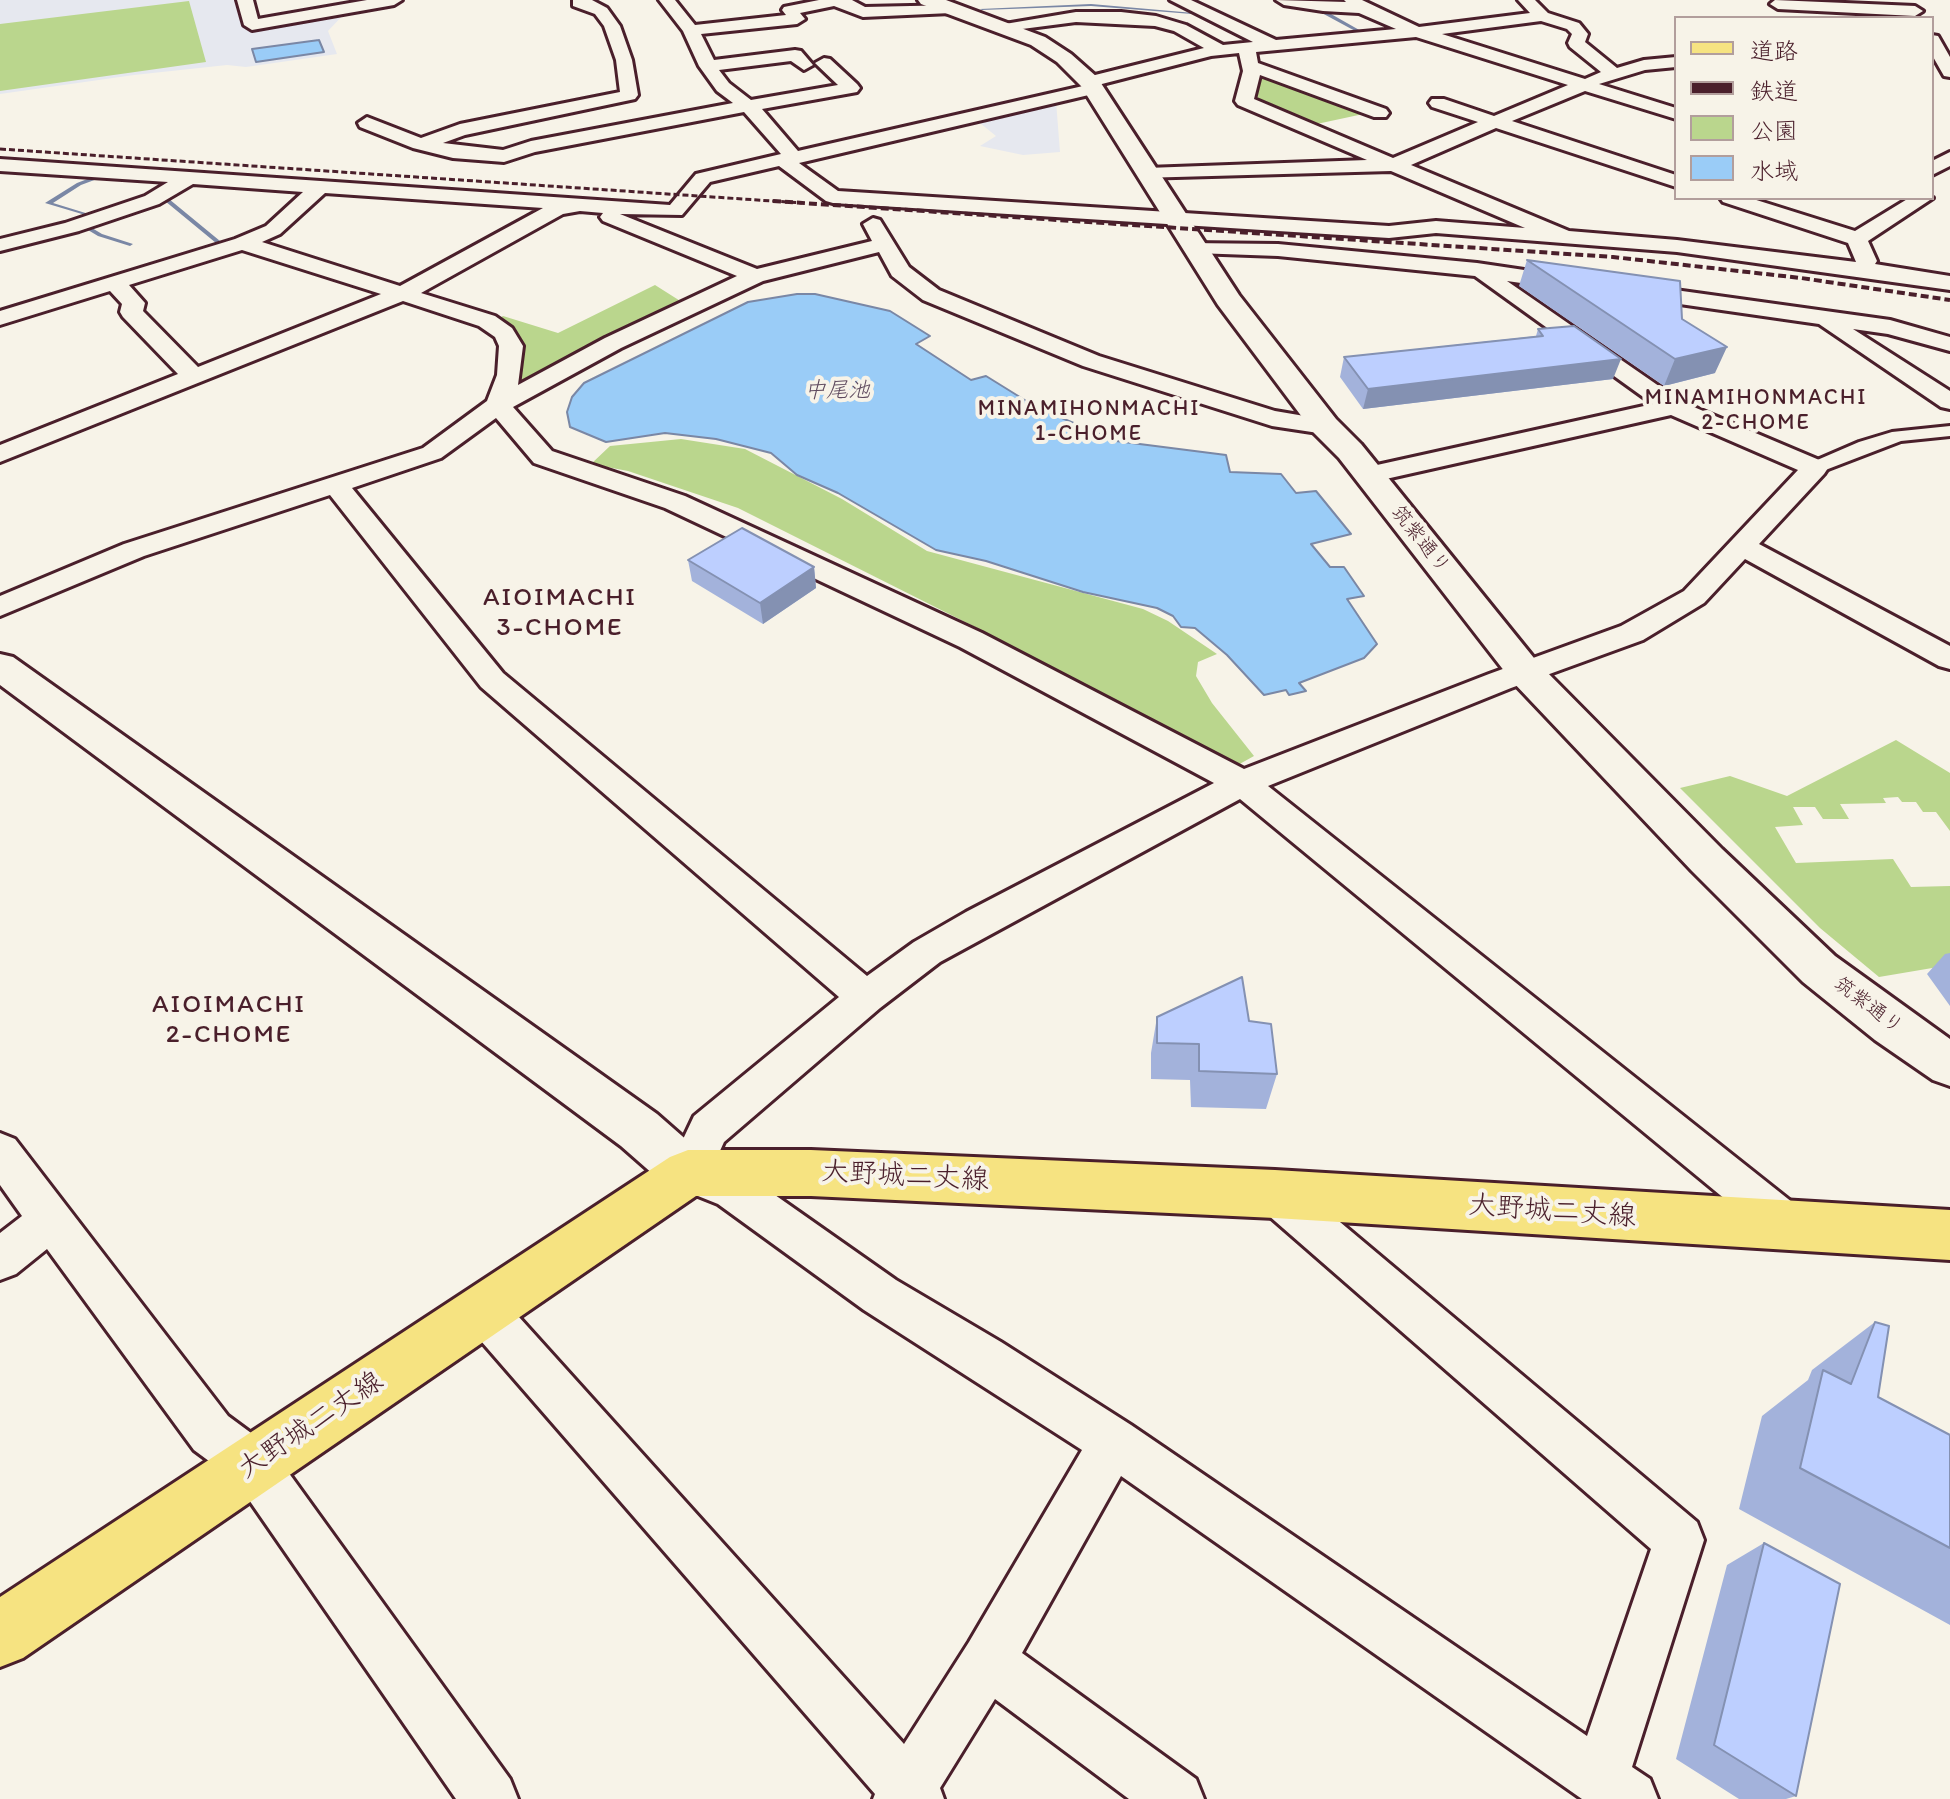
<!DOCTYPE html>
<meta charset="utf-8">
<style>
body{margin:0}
#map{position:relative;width:1950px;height:1799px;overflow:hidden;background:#f7f3e8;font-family:Itim,"Klee One",sans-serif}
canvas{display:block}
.legend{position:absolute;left:1674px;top:16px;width:260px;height:184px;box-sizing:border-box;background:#f7f3e8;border:2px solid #b29e9c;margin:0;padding:10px 14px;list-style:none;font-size:24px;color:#4a1f2b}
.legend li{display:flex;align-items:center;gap:16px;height:40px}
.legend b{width:40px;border:2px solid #b29e9c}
</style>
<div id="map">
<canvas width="1950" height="1799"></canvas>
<ul class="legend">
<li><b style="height:10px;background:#f6e381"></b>道路</li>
<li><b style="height:10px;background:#4a1f2b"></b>鉄道</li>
<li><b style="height:22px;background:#bad68d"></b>公園</li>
<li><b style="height:22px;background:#9accf7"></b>水域</li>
</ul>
</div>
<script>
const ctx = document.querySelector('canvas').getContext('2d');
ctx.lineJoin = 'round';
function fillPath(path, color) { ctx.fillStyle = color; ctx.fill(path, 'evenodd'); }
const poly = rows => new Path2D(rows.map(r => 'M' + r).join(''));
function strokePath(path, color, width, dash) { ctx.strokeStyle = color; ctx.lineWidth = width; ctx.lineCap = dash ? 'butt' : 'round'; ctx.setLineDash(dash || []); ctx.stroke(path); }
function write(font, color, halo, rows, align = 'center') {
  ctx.font = font + ' Itim,"Klee One",sans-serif'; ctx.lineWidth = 8; ctx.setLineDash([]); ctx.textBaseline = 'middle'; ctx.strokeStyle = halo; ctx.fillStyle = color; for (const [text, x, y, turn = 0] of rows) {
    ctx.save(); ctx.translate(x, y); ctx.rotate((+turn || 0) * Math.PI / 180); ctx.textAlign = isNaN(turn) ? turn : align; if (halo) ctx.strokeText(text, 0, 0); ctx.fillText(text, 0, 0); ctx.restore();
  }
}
const built = poly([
 [0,0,236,0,246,28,345,13,328,31,337,54,246,67,227,65,134,75,0,94],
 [1056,101,1060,152,1023,155,980,146,996,136,975,119]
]);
const green = poly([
 [189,1,206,62,0,91,0,24],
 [1259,73,1368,113,1312,125,1251,100],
 [655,285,685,304,515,392,497,320,503,316,558,333],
 [681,439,745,449,842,499,927,551,1143,609,1168,621,1217,654,1198,662,1196,676,1212,703,1254,756,1236,766,987,633,738,508,628,471,591,464,610,446],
 [1896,740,1950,773,1950,831,1936,812,1923,812,1916,802,1902,802,1898,797,1883,798,1886,803,1840,804,1849,819,1823,819,1815,807,1793,807,1803,825,1775,827,1796,863,1893,859,1911,887,1950,886,1950,965,1879,977,1820,928,1680,788,1730,776,1787,796]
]);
const water = poly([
 [319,40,324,52,256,62,252,49,319,40],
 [797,294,815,294,890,311,930,336,916,344,971,380,986,376,1036,407,1116,441,1226,455,1230,472,1281,474,1296,493,1316,491,1351,534,1311,544,1330,567,1344,567,1364,596,1347,599,1377,644,1364,658,1299,683,1306,691,1289,695,1286,690,1264,695,1227,655,1195,628,1181,627,1173,616,1157,608,1083,592,986,561,936,550,838,493,797,475,771,453,716,439,665,433,606,442,570,427,567,412,572,397,584,383,748,302,797,294]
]);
const stream = poly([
 [1091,4,1194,13,1192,14,1091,6,982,10,980,9,1091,4],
 [1320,10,1324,10,1361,31,1357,32,1320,12,1320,10],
 [103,173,106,175,105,176,81,185,53,203,92,215,92,217,45,203,77,183,103,173],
 [165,199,169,199,220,241,220,243,216,243,165,201,165,199],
 [83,225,87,225,102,234,133,244,130,246,98,236,83,227,83,225]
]);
const pedestrian = poly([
 [1950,426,1950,436,1901,441,1815,474,1806,468,1808,464,1859,442,1892,432,1950,426]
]);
const minor = poly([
 [237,0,253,0,258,19,367,0,402,0,394,5,252,30,244,25,237,0],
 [573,0,592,0,607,8,620,26,632,60,638,95,635,99,465,135,443,143,503,150,531,141,733,103,717,91,699,66,683,31,659,0,675,0,695,25,786,15,782,10,784,7,819,0,852,0,865,7,957,5,959,8,951,13,863,17,834,6,800,13,805,19,797,24,701,34,714,60,795,50,801,51,813,65,804,70,791,61,719,70,729,83,751,100,838,85,815,63,824,58,830,59,857,84,860,88,857,92,762,109,798,151,1083,86,1080,82,1083,78,1204,48,1174,31,1155,26,1076,22,999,32,999,26,1005,24,1076,12,1121,12,1156,16,1186,25,1223,45,1253,42,1170,0,1191,0,1276,40,1396,29,1359,13,1323,11,1284,5,1276,0,1346,2,1344,0,1362,0,1419,27,1530,13,1518,0,1535,0,1548,13,1579,23,1588,34,1585,42,1617,68,1644,60,1676,57,1676,67,1645,70,1599,84,1676,108,1676,119,1585,91,1512,121,1676,175,1676,187,1496,128,1411,165,1569,231,1677,240,1856,262,1848,243,1723,202,1720,198,1750,198,1855,231,1909,198,1933,198,1868,241,1877,261,1875,264,1950,276,1950,290,1677,252,1436,233,1389,238,833,203,826,201,779,166,710,182,682,215,620,214,757,269,872,241,863,224,873,218,880,220,909,267,939,290,1099,356,1275,411,1334,421,1338,426,1334,431,1325,434,1272,426,1083,366,923,300,892,276,879,252,763,281,621,348,513,407,552,451,685,496,982,633,1244,769,1489,674,1621,626,1684,591,1798,470,1671,415,1368,483,1359,481,1355,475,1359,469,1653,404,1475,276,1278,256,1195,253,1188,251,1184,247,1188,243,1278,244,1477,263,1578,278,1581,283,1570,290,1507,281,1682,402,1824,462,1828,468,1824,474,1759,544,1950,646,1950,669,1939,666,1745,559,1704,603,1643,640,1511,688,1268,786,1807,1214,1814,1228,1807,1242,1792,1248,1777,1242,1240,799,940,962,880,1008,724,1142,714,1164,748,1176,896,1280,1001,1342,1131,1425,1587,1736,1651,1549,1260,1208,1254,1194,1260,1180,1275,1175,1290,1180,1697,1522,1704,1540,1632,1767,1650,1779,1658,1799,1582,1799,1121,1476,1022,1653,1196,1779,1204,1799,1129,1799,995,1699,940,1788,944,1799,873,1799,875,1794,468,1326,461,1311,468,1296,484,1289,500,1296,904,1744,969,1642,1082,1450,864,1310,718,1204,673,1186,667,1173,694,1116,839,997,481,687,330,495,144,556,0,616,0,596,124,544,423,448,487,401,497,375,499,346,495,337,479,326,403,301,0,462,0,445,178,374,123,317,120,312,122,304,110,291,0,325,0,311,235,239,266,226,303,192,193,184,159,204,79,231,0,251,0,239,65,223,145,196,168,182,0,171,0,159,670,205,696,174,781,154,744,112,535,152,504,162,453,158,413,148,360,127,358,123,367,117,421,138,460,124,620,92,616,60,604,26,595,14,573,6,573,0],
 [1541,21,1567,29,1572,34,1568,43,1570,47,1601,72,1585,79,1442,34,1541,21],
 [1416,37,1568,85,1494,116,1444,99,1432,99,1429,103,1432,107,1478,122,1393,158,1254,99,1260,75,1374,117,1386,117,1389,113,1386,109,1258,63,1256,52,1416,37],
 [1239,53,1243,71,1235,101,1238,105,1367,160,1147,168,1137,174,1140,178,1391,171,1525,228,1436,221,1389,226,838,191,799,163,1093,94,1102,89,1098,85,1211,56,1239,53],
 [325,193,543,208,400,286,262,242,280,234,325,193],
 [580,211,603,213,600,217,603,221,737,276,605,338,518,385,523,346,512,328,495,316,421,293,563,214,580,211],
 [242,250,381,294,198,367,143,311,145,303,129,285,242,250],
 [496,418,534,463,665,508,960,647,1214,783,966,912,914,942,867,976,503,673,352,488,441,458,496,418],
 [1775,0,1915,6,1923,11,1915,16,1778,9,1770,4,1775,0],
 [1932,35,1938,36,1950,57,1950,77,1944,76,1932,55,1932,35],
 [1950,152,1950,166,1932,175,1932,161,1950,152],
 [1632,284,1890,320,1950,337,1950,351,1888,334,1853,329,1950,391,1950,409,1941,407,1819,324,1624,296,1621,291,1632,284],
 [0,1133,15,1139,228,1416,270,1447,510,1779,518,1799,456,1799,236,1481,194,1450,47,1249,16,1274,0,1280,0,1233,22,1216,0,1185,0,1133]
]);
const tertiary = poly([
 [918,0,946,0,1045,37,1071,54,1097,77,1239,295,1336,419,1361,444,1538,663,1722,849,1835,956,1950,1039,1950,1086,1933,1080,1875,1040,1803,982,1692,871,1512,681,1339,458,1314,433,1218,305,1081,86,1057,62,1031,45,921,4,918,0],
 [0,654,13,657,657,1114,706,1157,714,1173,706,1189,688,1196,670,1189,621,1146,0,685,0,654]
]);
const primary = poly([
 [688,1150,811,1150,1275,1170,1950,1210,1950,1260,1275,1218,811,1196,696,1196,23,1658,0,1667,0,1597,670,1157,688,1150]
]);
const railFar1 = poly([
 [0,149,802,203]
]);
const rail = poly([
 [773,201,1613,257,1801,278,1950,300]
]);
const wall = poly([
 [1527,260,1682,319,1715,373,1664,386,1519,286],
 [1538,329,1613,379,1363,409,1340,377,1344,357,1536,336],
 [688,560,814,567,816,588,763,624,692,581],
 [1950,953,1950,1006,1927,974,1945,954],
 [1157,1017,1249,1021,1277,1074,1266,1109,1191,1107,1190,1080,1151,1079,1151,1053],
 [1875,1322,1878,1397,1950,1435,1950,1625,1739,1509,1762,1416,1808,1380,1812,1370],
 [1764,1543,1796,1796,1786,1799,1739,1799,1676,1759,1727,1565]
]);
const shadedWall = poly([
 [1727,347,1715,373,1664,386,1675,359],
 [1621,359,1613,379,1363,409,1368,389],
 [814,567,816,588,763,624,760,603]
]);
const building = poly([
 [1527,260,1680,281,1682,319,1727,347,1675,359,1527,260],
 [1574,326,1621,359,1368,389,1344,357,1543,336,1538,329,1574,326],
 [742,528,814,567,760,603,688,560,742,528],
 [1242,977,1249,1021,1271,1024,1277,1074,1199,1071,1199,1044,1157,1043,1157,1017,1242,977],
 [1875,1322,1889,1326,1878,1397,1950,1435,1950,1548,1800,1468,1823,1370,1851,1384,1875,1322],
 [1764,1543,1840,1584,1796,1796,1714,1745,1764,1543]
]);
const farStreetnames = [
 ["筑紫通り",1420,540,51],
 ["筑紫通り",1868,1006,37]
];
const farWaternames = [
 ["中尾池",837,391]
];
const farNeighbourhoodnames = [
 ["MINAMIHONMACHI",1756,398],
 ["2-CHOME",1756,423],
 ["MINAMIHONMACHI",1089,409],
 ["1-CHOME",1089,434]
];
const neighbourhoodNames = [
 ["AIOIMACHI",560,598],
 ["3-CHOME",560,628],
 ["AIOIMACHI",229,1005],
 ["2-CHOME",229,1035]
];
const nearStreetnames = [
 ["大野城二丈線",905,1177,3],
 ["大野城二丈線",1552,1212,4],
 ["大野城二丈線",311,1426,-34]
];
fillPath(built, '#e6e8ef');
fillPath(green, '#bad68d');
fillPath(water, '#9accf7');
strokePath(water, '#7a87a5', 2);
fillPath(stream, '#7a87a5');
strokePath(pedestrian, '#4a1f2b', 6);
strokePath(minor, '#4a1f2b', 6);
strokePath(tertiary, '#4a1f2b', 6);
strokePath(primary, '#4a1f2b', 6);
fillPath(pedestrian, '#f7f3e8');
fillPath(minor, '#f7f3e8');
fillPath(tertiary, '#f7f3e8');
fillPath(primary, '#f6e381');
strokePath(railFar1, '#4a1f2b', 3, [6, 3]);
strokePath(rail, '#4a1f2b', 4, [8, 4]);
fillPath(wall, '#a3b2db');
fillPath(shadedWall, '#8491b2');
fillPath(building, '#bdcfff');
strokePath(building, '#8491b2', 2);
write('20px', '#4a1f2b', '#f7f3e8', farStreetnames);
write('italic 22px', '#5e4a5e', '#f7f3e8', farWaternames);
ctx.letterSpacing = '2px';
write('22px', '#4a1f2b', '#f7f3e8', farNeighbourhoodnames);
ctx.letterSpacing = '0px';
ctx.letterSpacing = '2px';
write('26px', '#4a1f2b', '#f7f3e8', neighbourhoodNames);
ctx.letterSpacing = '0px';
write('28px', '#4a1f2b', '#f7f3e8', nearStreetnames);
</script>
